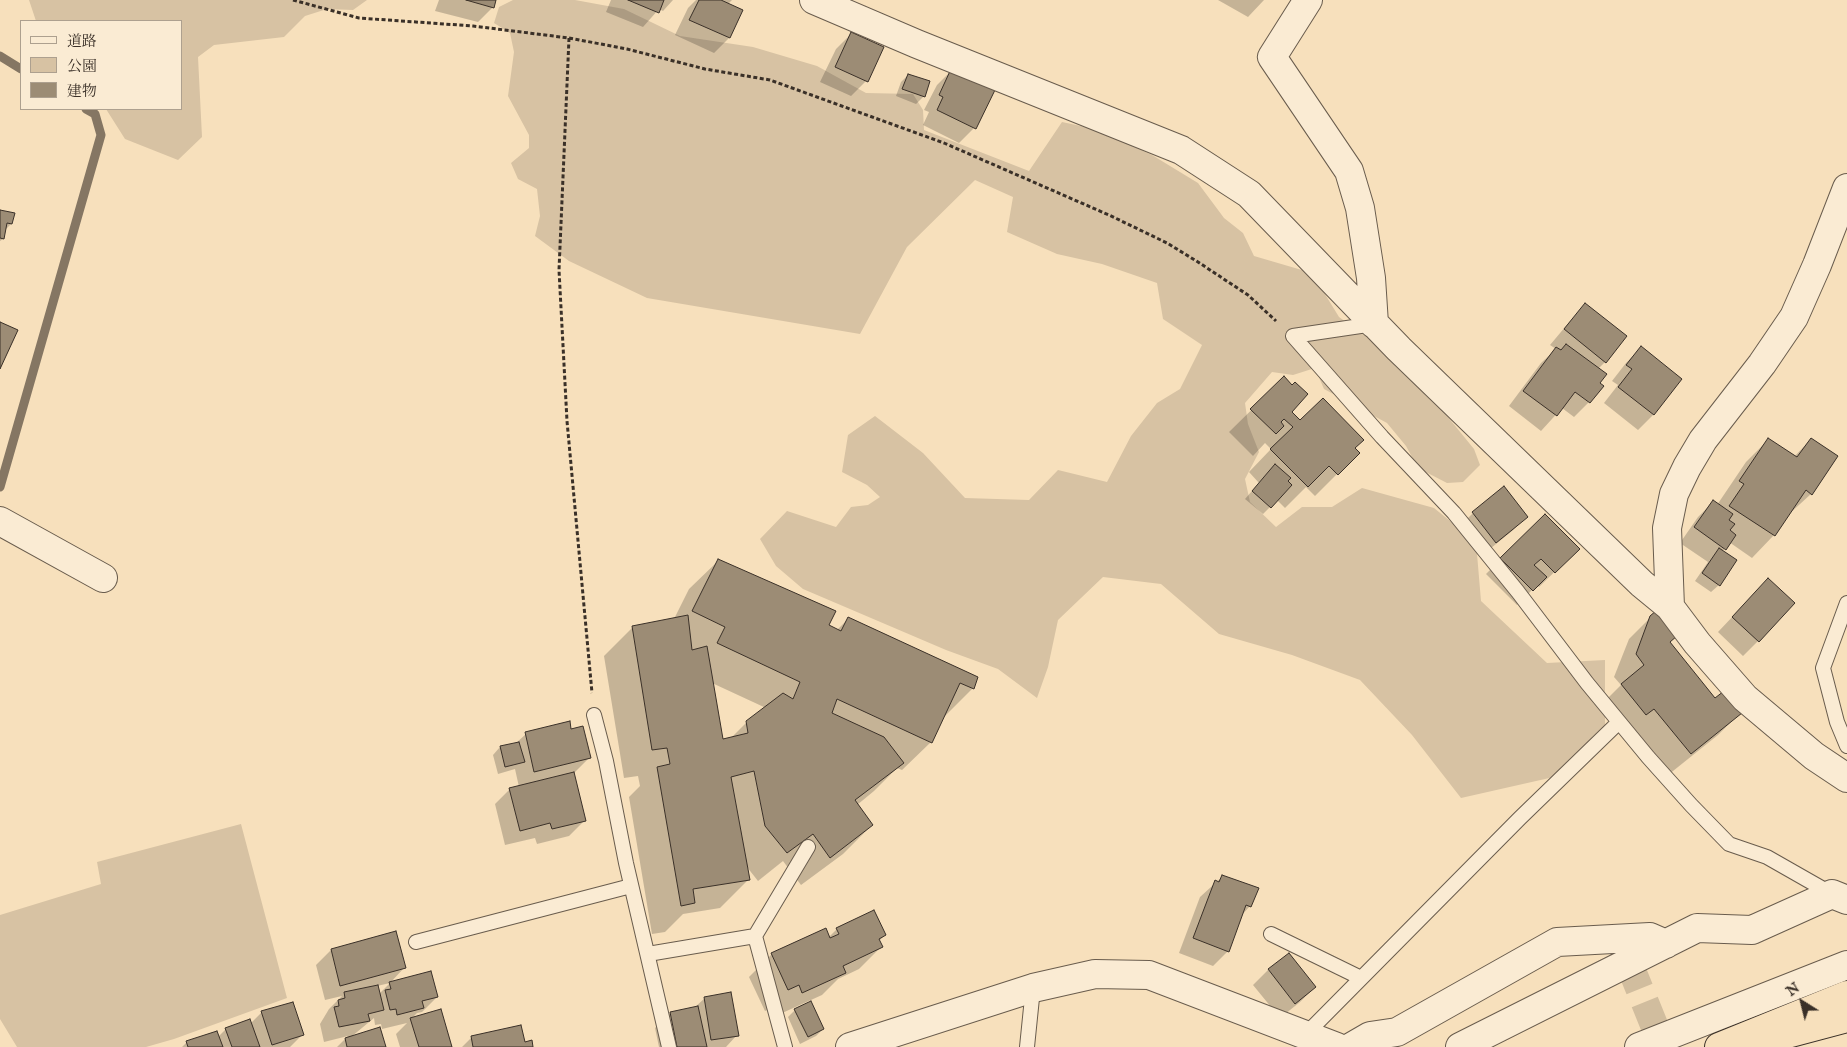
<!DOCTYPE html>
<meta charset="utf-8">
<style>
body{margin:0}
#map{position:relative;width:1847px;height:1047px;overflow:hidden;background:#f7e0bc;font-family:"IM FELL English","Noto Serif JP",serif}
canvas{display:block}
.legend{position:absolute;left:20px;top:20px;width:162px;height:90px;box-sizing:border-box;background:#faebd3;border:1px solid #ada08f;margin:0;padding:6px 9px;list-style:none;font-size:15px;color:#3a3028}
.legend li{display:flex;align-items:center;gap:10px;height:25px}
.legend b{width:25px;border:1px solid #ada08f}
.north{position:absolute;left:1777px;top:977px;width:50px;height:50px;-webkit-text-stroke:4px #faebd3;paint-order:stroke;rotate:324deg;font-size:14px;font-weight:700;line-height:20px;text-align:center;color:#3a3028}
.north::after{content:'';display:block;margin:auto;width:18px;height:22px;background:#3a3028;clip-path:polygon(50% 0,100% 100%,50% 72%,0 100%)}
</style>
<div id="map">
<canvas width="1847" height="1047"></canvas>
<ul class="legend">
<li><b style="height:6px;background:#faebd3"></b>道路</li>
<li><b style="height:14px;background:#d7c2a3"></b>公園</li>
<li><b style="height:14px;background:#9c8c75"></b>建物</li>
</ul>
<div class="north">N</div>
</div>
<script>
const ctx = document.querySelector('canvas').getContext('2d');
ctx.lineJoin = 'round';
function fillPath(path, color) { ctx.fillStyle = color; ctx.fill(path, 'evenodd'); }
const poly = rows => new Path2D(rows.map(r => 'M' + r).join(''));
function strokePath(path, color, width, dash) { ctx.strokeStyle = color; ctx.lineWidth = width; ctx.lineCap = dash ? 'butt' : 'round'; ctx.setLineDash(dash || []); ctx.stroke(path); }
const green = poly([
 [29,0,367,0,353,10,327,9,305,16,284,37,214,45,198,57,202,137,178,160,125,139,106,109,181,109,181,21,36,21],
 [513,0,575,0,624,9,680,36,753,47,817,66,866,93,913,94,923,110,924,130,1029,171,1062,122,1095,129,1152,155,1198,183,1224,218,1243,233,1254,256,1312,273,1339,317,1375,343,1434,400,1474,449,1480,465,1463,482,1447,483,1418,468,1406,446,1387,423,1324,389,1315,368,1293,375,1272,372,1245,403,1248,424,1259,452,1245,479,1250,502,1276,527,1302,507,1332,507,1362,488,1434,508,1476,542,1481,601,1547,663,1605,660,1605,728,1567,774,1461,798,1412,735,1360,680,1292,655,1219,634,1161,584,1103,577,1058,620,1048,667,1037,698,998,669,946,650,803,589,776,566,760,539,787,511,836,527,851,507,868,505,880,497,867,485,842,472,848,435,875,416,923,453,965,498,1029,500,1058,470,1107,482,1131,436,1157,403,1180,389,1202,345,1163,319,1157,283,1102,264,1057,254,1007,232,1013,197,975,180,907,247,860,334,647,298,569,261,535,236,540,216,537,189,518,179,511,163,529,148,529,135,508,96,514,52,510,33,494,23,499,7],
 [241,824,287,998,174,1039,146,1047,17,1047,0,1019,0,915,101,884,97,862]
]);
const shadow = poly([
 [439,0,495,0,493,7,478,22,435,11],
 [611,0,673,0,663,11,659,9,643,27,606,12],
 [696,0,732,0,728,4,741,11,729,38,714,53,675,35,688,8],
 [1218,0,1264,0,1248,17],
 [851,34,882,48,866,81,851,96,820,82,836,49],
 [952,70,974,128,959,143,923,125,929,112,924,110,937,85],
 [908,75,928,82,923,97,916,104,896,96,901,82],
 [0,211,11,224,5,230,3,239,0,241],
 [1586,305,1605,362,1598,369,1598,383,1589,402,1574,417,1562,408,1541,431,1509,406,1541,363,1556,349,1550,345,1571,320],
 [1641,348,1681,379,1653,415,1638,430,1604,403,1618,385,1612,381,1626,363],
 [1284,378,1290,412,1300,422,1354,448,1358,453,1315,496,1306,487,1285,508,1277,500,1263,514,1245,499,1259,483,1249,472,1271,449,1265,443,1253,456,1229,432],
 [1811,439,1811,494,1788,515,1774,535,1752,558,1729,542,1722,552,1719,585,1711,592,1695,581,1708,562,1680,543,1698,517,1713,502,1717,505,1746,462,1768,440,1794,457],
 [1504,488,1527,516,1512,531,1480,557,1458,528,1473,513],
 [1545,515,1578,549,1539,587,1537,585,1517,605,1486,574],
 [718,561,836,631,848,619,973,688,944,717,931,742,902,770,897,768,874,791,857,805,872,825,843,854,801,885,783,861,758,881,747,867,749,879,720,908,683,914,665,932,652,934,629,797,640,786,638,776,624,778,604,656,633,627,674,619,689,589],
 [712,683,766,708,747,722,730,739,722,741],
 [1753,595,1758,641,1743,656,1718,632],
 [1651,617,1669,643,1715,700,1740,713,1718,735,1668,775,1599,707,1621,685,1614,677,1629,639],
 [570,730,589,758,574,773,584,821,569,836,537,844,535,838,505,845,495,804,510,789,519,787,515,769,498,774,493,755,500,747,515,744,526,734],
 [1223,876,1250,906,1241,916,1228,951,1213,966,1179,953,1200,897],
 [825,929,829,937,837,929,885,935,879,941,881,947,859,969,838,979,822,995,780,1014,776,1006,765,1011,749,977,772,954],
 [331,950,404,968,390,983,437,997,422,1012,417,1013,411,1019,451,1047,400,1047,396,1034,407,1023,382,1029,381,1024,375,1025,374,1018,351,1037,384,1047,337,1047,348,1036,324,1042,320,1024,329,1009,342,996,325,1000,316,965],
 [390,983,379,994,377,986],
 [1289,954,1315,987,1300,1002,1280,1018,1253,985,1268,970],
 [705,998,737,1035,726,1047,659,1047,655,1028,670,1013,694,1008],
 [795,1010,823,1029,816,1036,800,1044,788,1017],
 [262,1012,302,1035,290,1047,182,1047,187,1042,218,1037,226,1029,250,1024],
 [472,1037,524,1043,532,1047,462,1047]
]);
const stream = poly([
 [0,56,21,69],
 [0,487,101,135,95,114,86,109]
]);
const building = poly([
 [466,0,496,0,494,8,466,0],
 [628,0,664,0,659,13,628,0],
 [699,0,721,0,743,10,730,38,689,20,699,0],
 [851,32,884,47,868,82,835,67,851,32],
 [951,69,995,90,976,129,937,110,943,97,939,95,951,69],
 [908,74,930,81,925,97,902,89,908,74],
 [0,210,15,213,12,224,7,223,4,239,0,238,0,210],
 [1585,303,1627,336,1606,363,1564,329,1585,303],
 [0,322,18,330,0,369,0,322],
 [1566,344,1607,374,1600,383,1604,386,1590,403,1575,392,1557,416,1523,391,1556,347,1561,350,1566,344],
 [1641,346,1682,379,1654,415,1618,387,1632,369,1626,365,1641,346],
 [1284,376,1292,385,1295,382,1308,394,1292,412,1300,420,1323,398,1364,440,1355,448,1360,453,1338,475,1329,466,1308,487,1270,449,1293,427,1284,419,1281,422,1284,426,1276,434,1250,409,1284,376],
 [1768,438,1797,457,1811,438,1838,456,1812,495,1806,490,1775,536,1729,506,1744,484,1739,481,1768,438],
 [1275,464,1291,478,1288,481,1292,485,1271,508,1252,491,1275,464],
 [1504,486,1528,517,1496,543,1472,512,1504,486],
 [1713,500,1733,514,1729,520,1735,524,1730,530,1736,535,1726,550,1694,527,1713,500],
 [1545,514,1580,549,1555,573,1541,559,1534,565,1547,577,1533,591,1500,558,1545,514],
 [1719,548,1737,560,1720,586,1702,573,1719,548],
 [718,559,836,611,829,625,841,631,848,617,978,677,974,689,960,683,932,743,837,699,832,713,884,737,904,763,855,800,873,825,830,858,813,834,787,853,765,826,754,771,731,777,750,880,693,889,695,903,681,906,657,767,670,764,667,748,652,750,632,626,688,615,692,650,707,646,723,739,748,733,746,721,783,693,793,699,800,682,717,643,725,627,692,611,718,559],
 [1768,578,1795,603,1759,642,1732,617,1768,578],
 [1657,610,1677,636,1670,642,1715,698,1724,691,1742,713,1691,754,1654,709,1646,715,1621,684,1644,665,1636,654,1650,616,1657,610],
 [570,721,571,729,583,726,591,758,534,772,525,732,570,721],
 [519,742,525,762,505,767,500,746,519,742],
 [574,772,586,821,552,829,550,823,520,831,509,788,574,772],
 [1222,875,1259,888,1251,907,1246,905,1229,952,1193,938,1215,880,1219,882,1222,875],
 [874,910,886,935,879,939,883,947,843,966,846,973,802,993,799,985,788,990,771,953,826,928,830,938,839,934,836,928,874,910],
 [396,931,406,968,340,986,331,949,396,931],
 [1289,953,1316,987,1295,1004,1268,969,1289,953],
 [431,971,438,997,422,1001,424,1008,397,1015,396,1009,390,1010,385,990,391,989,389,982,431,971],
 [378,985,384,1010,368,1014,370,1021,339,1027,334,1007,339,1006,338,1000,345,998,344,992,378,985],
 [731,992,739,1036,711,1040,704,997,731,992],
 [811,1001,824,1029,808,1037,794,1009,811,1001],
 [293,1002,304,1035,272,1045,261,1011,293,1002],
 [698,1006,707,1047,677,1047,670,1012,698,1006],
 [441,1009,452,1047,419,1047,410,1018,441,1009],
 [250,1019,260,1047,232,1047,225,1028,250,1019],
 [521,1025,525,1042,532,1040,533,1047,473,1047,471,1036,521,1025],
 [380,1027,386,1047,347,1047,345,1038,380,1027],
 [217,1031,223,1047,188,1047,186,1041,217,1031]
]);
const minorTunnel = poly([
 [1629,963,1663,1047]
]);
const path = poly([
 [293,0,359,18,473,26,569,38,627,49,705,69,770,80,944,143,1109,215,1167,243,1198,262,1248,295,1276,321],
 [569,38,559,270,567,421,592,693]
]);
const service = poly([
 [1293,336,1382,437,1454,513,1518,592,1587,683,1648,757,1691,805,1729,844,1767,857,1832,894],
 [1293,336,1374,324],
 [1847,603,1823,668,1837,722,1847,746],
 [594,715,606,761,626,863,669,1047],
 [1271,934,1361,978],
 [416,942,631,886],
 [648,954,755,936],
 [1305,1035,1520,818,1619,722],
 [785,1047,755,936,808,847],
 [1027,1047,1033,988]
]);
const minor = poly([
 [814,0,917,44,1181,150,1249,194,1399,349,1642,584,1670,607,1697,643,1745,698,1814,756,1847,778],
 [1308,0,1272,57,1349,171,1360,208,1371,278,1374,324],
 [0,521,103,578],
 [1670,607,1667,528,1674,494,1687,467,1703,440,1762,364,1794,317,1817,265,1847,188],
 [850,1047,1033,988,1095,974,1149,975,1337,1047],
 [1351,1047,1370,1036,1397,1032,1557,942,1650,937,1666,944],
 [1460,1047,1697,928,1752,930,1832,894,1847,900],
 [1639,1047,1847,965]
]);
const trunk = poly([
 [1719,1047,1847,995]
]);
const motorway = poly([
 [1738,1047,1847,1018]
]);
fillPath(green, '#d7c2a3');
fillPath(shadow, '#0003');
strokePath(stream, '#857663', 9);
fillPath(building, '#9c8c75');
strokePath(building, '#3a3028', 1);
strokePath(minorTunnel, '#d1bd9e', 28, [28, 14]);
strokePath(service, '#695c4d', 16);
strokePath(minor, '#695c4d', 30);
strokePath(trunk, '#3a3028', 30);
strokePath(motorway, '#3a3028', 30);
strokePath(path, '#3a3028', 3, [4, 2.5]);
strokePath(service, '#faebd3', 14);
strokePath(minor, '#faebd3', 28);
strokePath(trunk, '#f7e0bc', 28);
strokePath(motorway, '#f7e0bc', 28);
</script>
